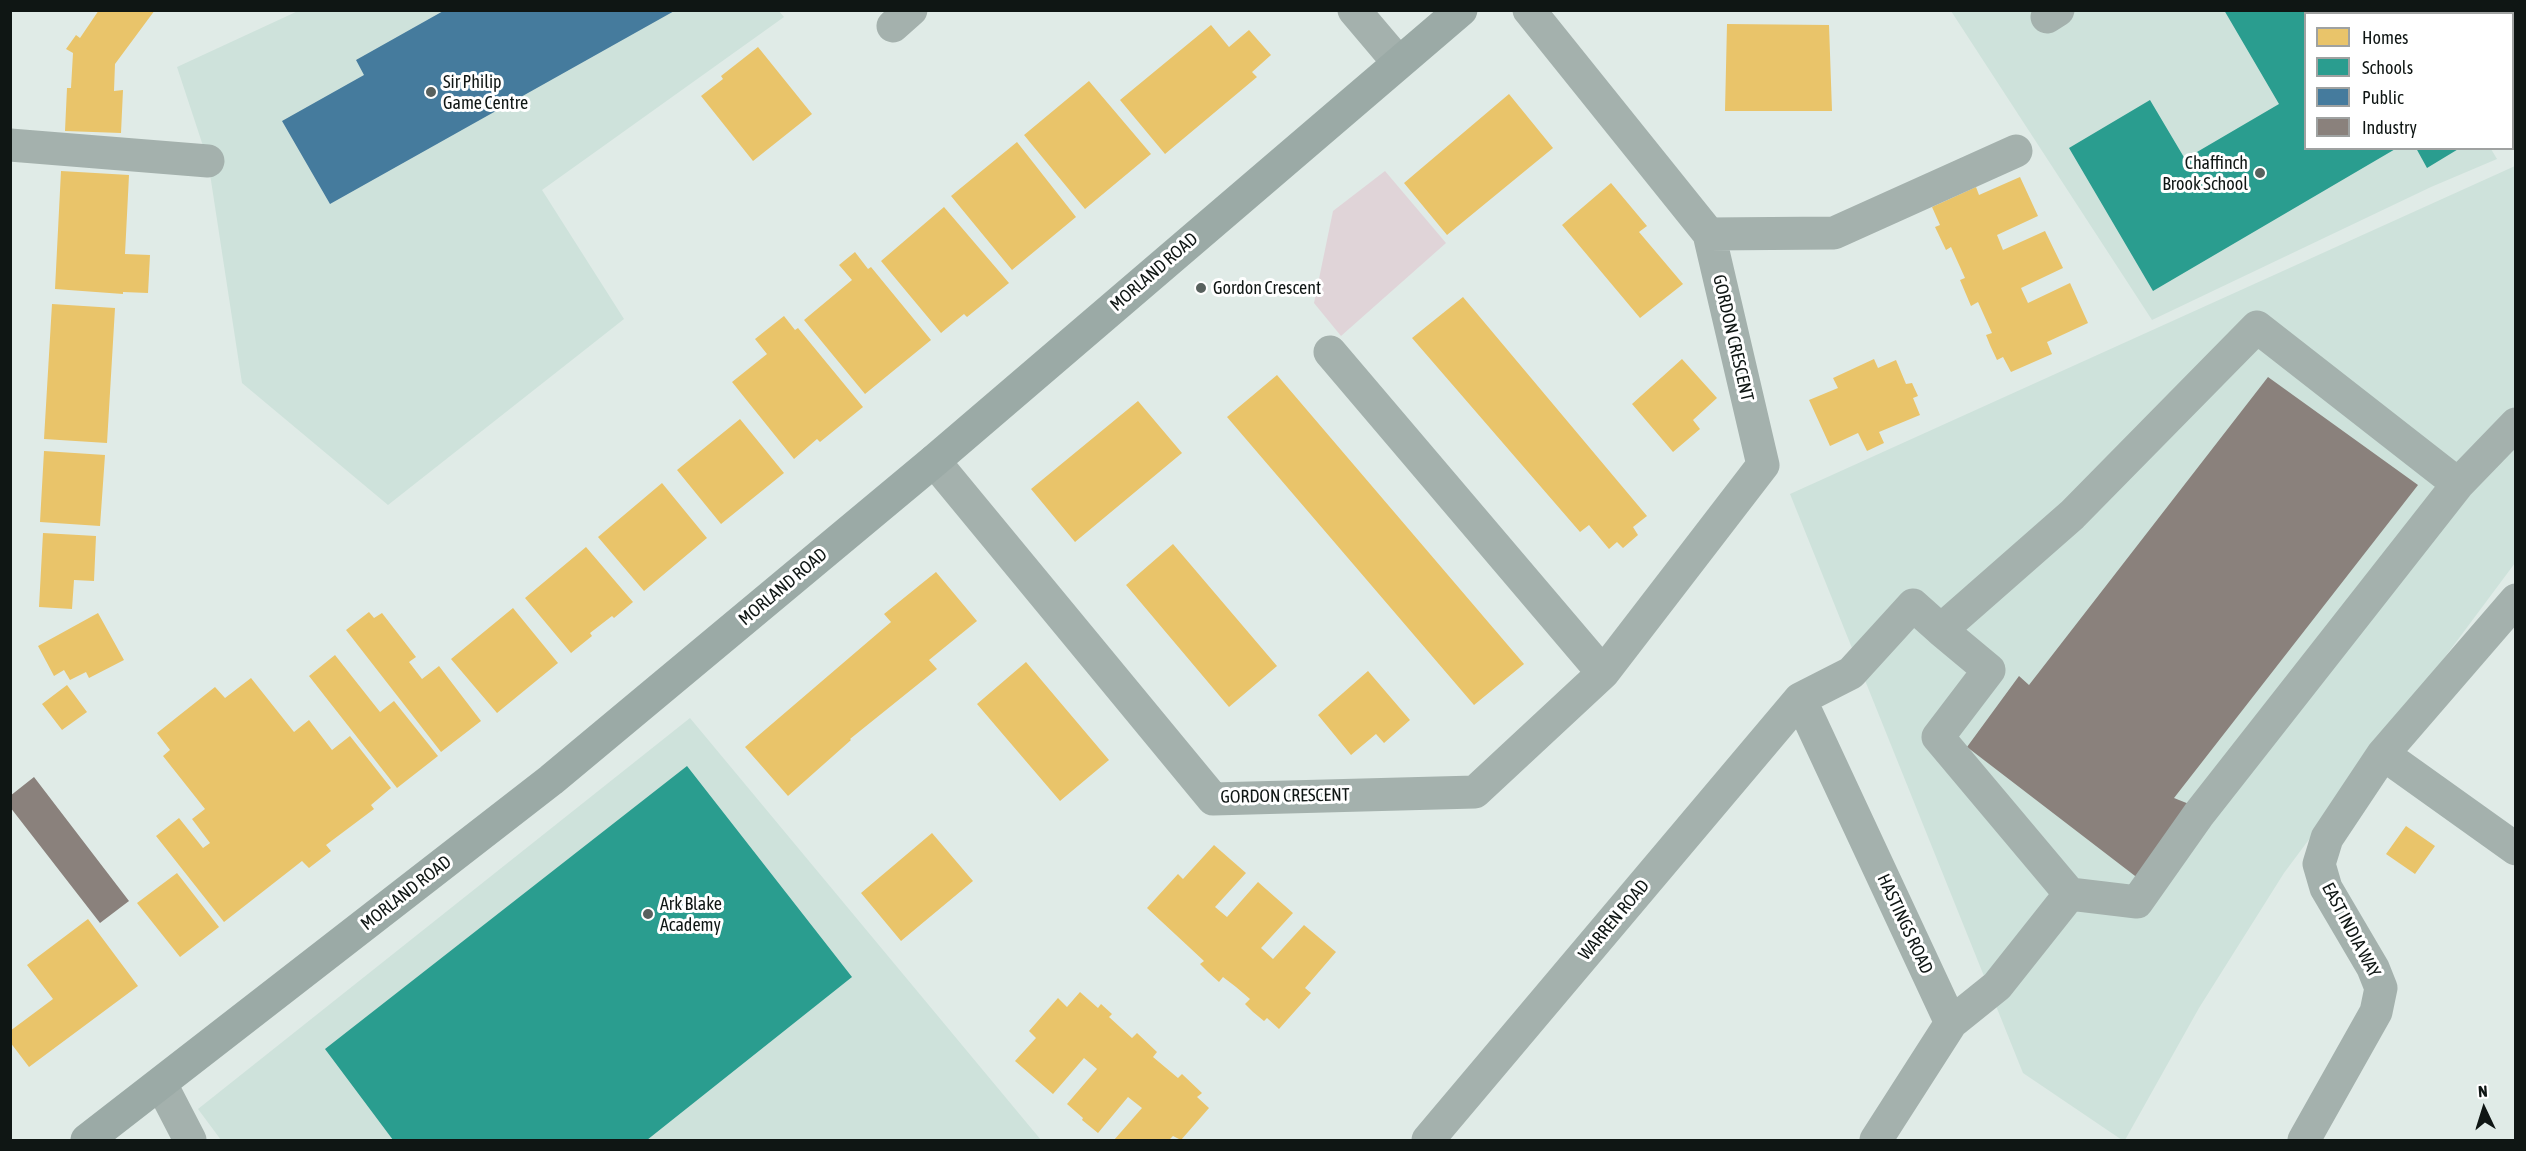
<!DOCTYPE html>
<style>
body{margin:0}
#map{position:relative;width:2526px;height:1151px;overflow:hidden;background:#e0ebe7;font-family:"Asap Condensed",sans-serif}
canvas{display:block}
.frame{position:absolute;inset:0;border:12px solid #0f1614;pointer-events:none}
.legend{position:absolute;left:2304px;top:12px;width:210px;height:138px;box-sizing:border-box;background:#fff;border:2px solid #9fa2a1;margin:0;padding:8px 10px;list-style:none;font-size:18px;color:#0f1614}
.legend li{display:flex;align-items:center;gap:12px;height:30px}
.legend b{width:30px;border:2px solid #9fa2a1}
.north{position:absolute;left:2454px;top:1079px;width:60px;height:60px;-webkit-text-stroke:4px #fff;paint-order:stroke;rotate:356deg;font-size:16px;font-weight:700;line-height:24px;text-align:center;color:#0f1614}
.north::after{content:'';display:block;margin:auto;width:21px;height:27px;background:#0f1614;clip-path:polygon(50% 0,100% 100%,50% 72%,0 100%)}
</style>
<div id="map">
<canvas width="2526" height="1151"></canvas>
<div class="frame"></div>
<ul class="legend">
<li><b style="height:16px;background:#e9c46a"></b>Homes</li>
<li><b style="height:16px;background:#2a9d8f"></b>Schools</li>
<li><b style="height:16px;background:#457b9d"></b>Public</li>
<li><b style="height:16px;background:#8a817c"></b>Industry</li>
</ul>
<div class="north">N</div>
</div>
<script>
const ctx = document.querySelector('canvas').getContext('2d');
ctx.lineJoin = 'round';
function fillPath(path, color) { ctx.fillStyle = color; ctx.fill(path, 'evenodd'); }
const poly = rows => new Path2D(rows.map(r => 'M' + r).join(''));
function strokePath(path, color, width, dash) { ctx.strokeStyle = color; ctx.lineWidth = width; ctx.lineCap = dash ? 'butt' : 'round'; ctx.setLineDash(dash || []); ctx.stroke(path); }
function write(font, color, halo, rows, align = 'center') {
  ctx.font = font + ' "Asap Condensed",sans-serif'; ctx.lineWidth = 6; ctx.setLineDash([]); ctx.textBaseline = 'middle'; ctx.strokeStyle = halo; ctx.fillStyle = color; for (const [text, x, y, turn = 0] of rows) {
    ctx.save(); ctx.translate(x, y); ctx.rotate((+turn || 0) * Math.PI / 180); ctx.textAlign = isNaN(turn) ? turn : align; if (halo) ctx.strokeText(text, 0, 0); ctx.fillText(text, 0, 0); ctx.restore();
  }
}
const built = poly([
 [778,10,784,17,542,190,624,319,388,505,242,383,208,161,177,67,298,11],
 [1951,11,2409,11,2411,13,2306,14,2306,148,2491,149,2497,159,2431,187,2152,320],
 [2515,166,2515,563,2284,873,2199,1008,2125,1140,2122,1140,2023,1073,1790,494],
 [690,718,1041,1140,221,1140,198,1109]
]);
const green = poly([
 [1385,171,1446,243,1341,336,1314,303,1333,211]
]);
const homes = poly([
 [99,10,155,10,115,64,114,91,123,90,121,133,65,131,67,88,71,88,73,53,66,49,76,35,80,38],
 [1727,24,1829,25,1832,111,1725,111],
 [1211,25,1229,47,1249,30,1271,55,1252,72,1257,77,1165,154,1120,100],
 [758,47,812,114,753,161,701,96,723,79,721,76],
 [1089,81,1151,154,1085,209,1024,135],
 [1509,94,1553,148,1447,235,1404,183],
 [1017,142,1076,217,1012,270,951,196],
 [61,171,129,175,125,254,150,255,148,293,123,292,123,294,55,289],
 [2020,177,2038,216,1997,235,2003,250,2045,231,2063,268,2021,288,2028,303,2070,283,2088,323,2047,342,2052,354,2011,372,2003,357,1997,360,1990,345,1986,335,1992,333,1978,302,1971,306,1960,280,1965,278,1951,247,1946,250,1935,227,1940,225,1932,207,1976,187,1979,195],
 [1611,183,1647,226,1639,232,1683,284,1640,318,1562,225],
 [944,207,1009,283,967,317,964,314,941,333,881,261],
 [855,252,868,269,871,267,931,340,865,394,804,320,852,280,839,265],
 [1463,297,1647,516,1633,527,1638,535,1623,548,1617,542,1609,549,1589,525,1580,532,1412,338],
 [52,304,115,308,107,443,44,439],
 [784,316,795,330,798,328,863,407,820,442,817,439,794,459,732,382,767,354,755,339],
 [1682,359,1717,398,1693,420,1700,429,1673,452,1632,404],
 [1874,359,1878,368,1896,360,1906,384,1912,383,1918,396,1913,398,1920,415,1879,432,1884,443,1867,451,1858,433,1830,446,1809,400,1838,388,1833,378],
 [1277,375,1524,664,1474,705,1227,417],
 [1138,401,1182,453,1075,542,1031,489],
 [740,419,784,473,721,524,677,470],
 [44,451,105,455,100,526,40,522],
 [662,483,707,538,644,591,598,537],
 [43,533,96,536,94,581,74,580,72,609,39,607],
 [1173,544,1277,666,1229,707,1126,585],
 [586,547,633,602,614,618,612,616,590,633,592,636,571,653,525,598],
 [936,572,977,621,929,660,937,669,850,739,851,740,788,796,745,747,891,622,884,614],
 [513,608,558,663,497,713,451,659],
 [369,612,374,618,382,613,416,657,409,662,422,679,439,666,481,721,441,752,346,630],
 [98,613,124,660,89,678,86,672,70,680,64,670,54,676,38,646],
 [335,655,380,712,394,701,438,756,397,788,309,676],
 [1026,662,1109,760,1060,801,977,704],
 [1368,671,1410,720,1384,743,1376,734,1351,755,1318,715],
 [251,678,294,732,309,720,332,750,350,736,391,788,371,805,374,809,326,845,331,851,309,868,302,861,224,922,156,836,179,818,203,848,210,843,192,819,205,809,163,756,170,750,157,733,215,687,225,698],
 [67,685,87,712,62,730,42,704],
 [2406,826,2435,846,2415,874,2386,854],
 [932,833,973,881,901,941,861,893],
 [1214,845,1246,873,1215,907,1227,917,1258,882,1293,913,1261,948,1273,959,1304,925,1336,952,1305,988,1311,993,1279,1029,1267,1018,1264,1021,1253,1012,1245,1004,1250,999,1236,987,1223,977,1219,982,1208,972,1200,964,1204,961,1147,908,1178,874,1183,879],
 [177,873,219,927,180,957,137,903],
 [88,919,138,986,29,1067,10,1042,10,1031,53,999,27,965],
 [1080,992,1098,1008,1101,1004,1112,1014,1109,1017,1132,1038,1137,1033,1157,1052,1153,1057,1178,1078,1182,1074,1202,1093,1197,1097,1209,1108,1181,1140,1173,1136,1169,1140,1114,1140,1142,1108,1128,1097,1098,1133,1082,1120,1083,1118,1067,1104,1097,1069,1084,1058,1053,1094,1015,1061,1036,1038,1029,1031,1058,998,1067,1007]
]);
const schools = poly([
 [2224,10,2399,10,2401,14,2306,14,2306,148,2397,148,2153,291,2069,148,2150,100,2185,159,2279,104],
 [2416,148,2460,148,2427,168],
 [687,766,852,977,647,1140,545,1139,393,1140,325,1049]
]);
const public = poly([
 [445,10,676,10,330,204,282,121,364,75,356,60]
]);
const industry = poly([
 [2268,377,2418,485,2174,798,2189,804,2139,879,1967,747,2019,676,2029,685],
 [34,777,129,901,100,923,10,807,10,796]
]);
const minor = poly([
 [1354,10,1398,62],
 [2047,17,2058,10],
 [893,26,911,10],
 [10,145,208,161],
 [1709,234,1834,233,2016,151],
 [1330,352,1603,673],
 [934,461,1213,799,1475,792,1603,673,1763,465,1709,234,1529,10],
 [2458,484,2516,424],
 [1800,699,1951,1023,1876,1140],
 [2383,754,2516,849],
 [1951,1023,1997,986,2070,894],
 [161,1084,190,1140],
 [1428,1140,1800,699,1851,673,1913,605,1941,630,1989,670,1938,737,2070,894,2137,902,2199,814,2458,484,2257,327,2072,515,1941,630],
 [2304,1140,2376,1012,2381,988,2373,968,2326,888,2319,864,2327,838,2383,754,2516,600]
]);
const major = poly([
 [87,1140,551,780,934,461,1461,10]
]);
const markers = [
 [431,92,6,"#58615e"],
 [2260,173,6,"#58615e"],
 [1201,288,6,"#58615e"],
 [648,914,6,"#58615e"]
];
const poiNames = [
 ["Sir Philip",443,82],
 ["Game Centre",443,103],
 ["Chaffinch",2248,163,"right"],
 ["Brook School",2248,184,"right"],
 ["Gordon Crescent",1213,288],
 ["Ark Blake",660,904],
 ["Academy",660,925]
];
const streetNames = [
 ["MORLAND ROAD",1154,272,-41],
 ["GORDON CRESCENT",1733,338,77],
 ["MORLAND ROAD",783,587,-40],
 ["GORDON CRESCENT",1285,796,-1],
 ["MORLAND ROAD",406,893,-38],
 ["WARREN ROAD",1614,920,-50],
 ["HASTINGS ROAD",1905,924,65],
 ["EAST INDIA WAY",2351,930,62]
];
fillPath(built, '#cee2db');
fillPath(green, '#e0d4d8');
fillPath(homes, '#e9c46a');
fillPath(schools, '#2a9d8f');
fillPath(public, '#457b9d');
fillPath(industry, '#8a817c');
strokePath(minor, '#a4b1ad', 33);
strokePath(major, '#9baaa6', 33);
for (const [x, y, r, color] of markers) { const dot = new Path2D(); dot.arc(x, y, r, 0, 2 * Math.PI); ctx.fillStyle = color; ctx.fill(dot); strokePath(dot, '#fff', 2); }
write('18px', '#0f1614', '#fff', poiNames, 'left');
write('18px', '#0f1614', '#fff', streetNames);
</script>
